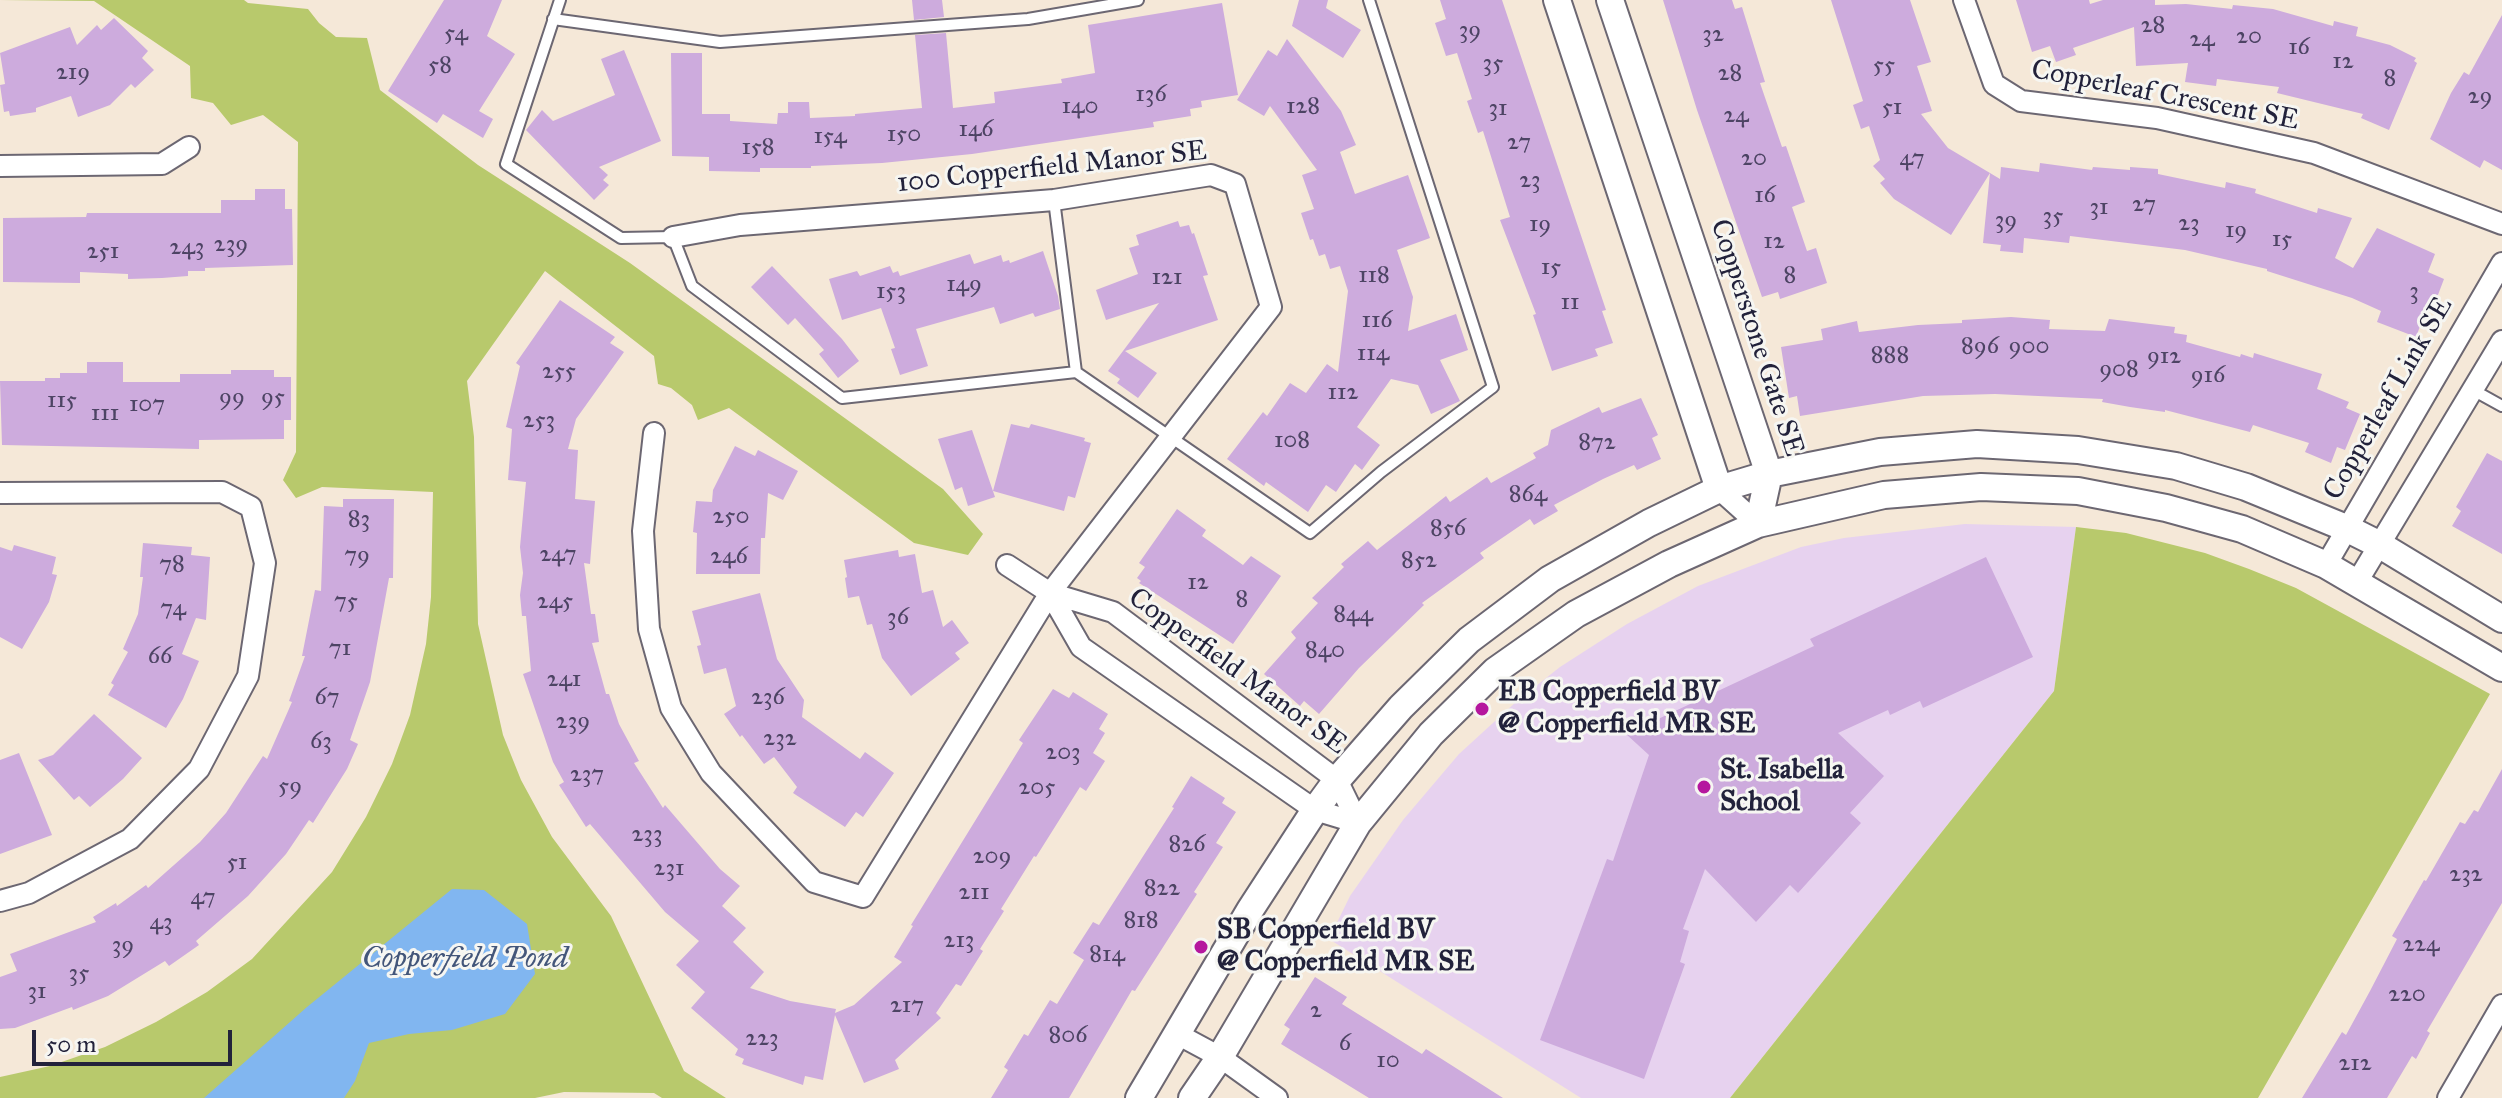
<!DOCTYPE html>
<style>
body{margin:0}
#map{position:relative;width:2502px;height:1098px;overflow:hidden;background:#f5e8d8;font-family:"IM FELL Great Primer",serif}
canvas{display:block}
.scale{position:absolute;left:32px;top:1030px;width:200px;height:36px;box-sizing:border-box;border:4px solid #22223b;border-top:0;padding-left:10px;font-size:24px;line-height:28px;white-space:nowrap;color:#22223b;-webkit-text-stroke:6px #f6f6f2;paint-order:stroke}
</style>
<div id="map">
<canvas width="2502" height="1098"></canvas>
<div class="scale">50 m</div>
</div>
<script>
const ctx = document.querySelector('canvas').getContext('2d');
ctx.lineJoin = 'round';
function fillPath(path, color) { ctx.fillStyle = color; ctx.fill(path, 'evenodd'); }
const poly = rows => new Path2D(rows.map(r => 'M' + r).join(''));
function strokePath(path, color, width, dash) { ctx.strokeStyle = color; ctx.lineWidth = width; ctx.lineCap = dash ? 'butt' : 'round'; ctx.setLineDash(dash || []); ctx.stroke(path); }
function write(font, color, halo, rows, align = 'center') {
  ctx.font = font + ' "IM FELL Great Primer",serif'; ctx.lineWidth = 6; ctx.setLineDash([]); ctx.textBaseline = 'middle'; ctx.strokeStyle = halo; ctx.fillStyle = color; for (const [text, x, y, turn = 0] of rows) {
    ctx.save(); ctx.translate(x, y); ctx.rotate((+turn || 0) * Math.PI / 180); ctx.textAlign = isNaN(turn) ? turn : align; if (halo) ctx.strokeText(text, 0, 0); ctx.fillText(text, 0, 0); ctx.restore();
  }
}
const built = poly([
 [1965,524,2076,527,2054,691,1730,1098,1581,1098,1329,939,1350,896,1403,820,1459,754,1517,701,1560,667,1627,624,1698,586,1801,547,1844,538]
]);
const green = poly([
 [0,0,244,0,248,3,308,9,319,23,336,37,367,38,380,90,478,165,630,263,943,489,983,534,968,555,914,543,729,408,698,420,692,405,671,388,658,384,654,356,545,271,467,381,474,437,478,624,503,735,521,780,552,837,611,916,684,1071,726,1098,662,1098,654,1093,564,1092,535,1098,0,1098,0,1077,50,1066,105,1047,156,1022,207,992,252,959,332,872,366,817,392,764,410,715,426,644,431,597,433,492,322,487,296,498,283,480,296,452,298,142,263,115,231,125,213,103,191,98,190,66,94,1],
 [2076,527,2126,533,2205,553,2249,569,2296,588,2490,694,2258,1098,1730,1098,2054,691]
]);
const water = poly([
 [452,889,484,890,527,924,535,974,505,1014,452,1030,409,1034,369,1043,355,1081,344,1098,204,1098,307,1007]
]);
const building = poly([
 [444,0,502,0,487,36,515,54,479,111,493,119,483,138,443,114,437,123,388,91],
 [912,0,942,0,944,17,914,20],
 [1299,0,1328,0,1326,8,1361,30,1343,58,1292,26],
 [1440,0,1502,0,1606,310,1602,311,1613,343,1595,349,1598,356,1552,371,1533,315,1536,314,1500,220,1510,217,1483,131,1478,133,1467,101,1472,99,1457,53,1446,56,1435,23,1446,19],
 [1663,0,1732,0,1735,9,1742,7,1765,82,1760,83,1782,147,1786,146,1805,202,1792,207,1807,251,1816,248,1827,283,1780,299,1778,292,1762,297,1697,110],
 [1831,0,1910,0,1931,62,1917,66,1932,111,1921,114,1948,148,1990,173,1951,235,1894,199,1880,183,1885,179,1873,166,1880,160,1869,126,1861,129,1853,105,1863,101],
 [2016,0,2089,0,2090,4,2103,0,2155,0,2155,5,2186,4,2232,9,2233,5,2273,9,2333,26,2334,21,2358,27,2356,36,2390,45,2416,58,2414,61,2417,63,2389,130,2361,118,2363,114,2277,93,2279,87,2217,79,2216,86,2185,82,2188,63,2136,66,2134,27,2073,48,2076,55,2056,62,2050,46,2032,52],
 [1222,3,1238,95,1201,101,1202,107,1190,109,1191,116,1153,122,1154,127,972,154,882,163,811,166,811,168,760,168,760,172,709,171,709,157,672,156,671,53,702,53,702,114,730,114,730,121,777,124,778,113,788,113,788,102,809,102,810,118,855,116,855,114,922,108,915,35,946,33,953,108,995,103,994,92,1062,83,1061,79,1095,73,1088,25],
 [2502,15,2502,170,2484,160,2480,168,2430,139,2451,93,2464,72,2469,75],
 [114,18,148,51,142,58,154,70,135,88,131,84,110,105,78,117,71,96,36,108,36,112,10,116,9,111,4,112,0,85,5,84,0,53,70,27,77,45,97,25,101,30],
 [1287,39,1341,111,1356,145,1340,152,1355,194,1408,175,1430,238,1397,250,1413,297,1408,331,1456,314,1468,350,1440,360,1460,401,1431,414,1418,385,1391,379,1357,427,1380,445,1362,470,1355,464,1336,492,1326,485,1308,512,1266,482,1264,486,1227,459,1263,412,1267,416,1290,383,1306,393,1327,364,1338,372,1348,291,1340,266,1330,269,1325,254,1319,256,1313,239,1310,240,1301,213,1314,209,1302,175,1317,170,1270,106,1264,116,1237,100,1268,50,1277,56],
 [624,50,661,141,599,167,608,175,603,180,609,185,594,200,526,130,542,110,553,121,615,95,601,59],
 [2040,163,2092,170,2093,167,2130,170,2130,167,2158,169,2158,174,2225,188,2226,182,2256,189,2255,193,2317,213,2318,208,2352,218,2335,258,2353,268,2377,228,2435,254,2428,272,2444,279,2433,308,2428,305,2416,337,2377,322,2381,311,2352,298,2267,271,2267,269,2185,250,2070,236,2069,243,2024,238,2023,253,2000,251,2001,245,1983,243,1990,173,2000,179,2001,167,2039,172],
 [255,189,285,189,285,209,292,209,293,265,205,268,205,271,188,271,188,276,162,278,128,279,128,274,80,272,80,283,3,282,3,218,86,217,87,213,221,213,221,200,255,200],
 [1178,221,1180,227,1189,225,1192,234,1194,233,1208,275,1203,276,1218,320,1125,351,1157,373,1138,398,1117,383,1120,379,1108,371,1159,303,1106,320,1096,290,1138,274,1129,248,1139,245,1136,235],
 [1043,251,1058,296,1060,309,1035,317,1033,313,1000,324,994,307,916,329,928,366,900,375,891,349,895,348,881,308,842,320,829,279,857,271,860,276,890,266,893,273,898,271,900,276,970,254,974,264,1001,255,1003,262,1009,260,1010,263],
 [772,266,842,339,859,361,838,378,819,354,824,350,795,318,788,325,751,287],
 [560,300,615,337,610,343,624,352,576,419,568,449,578,450,575,499,595,501,590,564,584,563,591,614,595,614,599,642,592,643,606,694,609,694,619,724,639,761,634,763,663,808,665,805,720,869,740,886,722,906,746,928,733,942,764,972,750,988,790,1001,836,1009,835,1013,854,1005,902,962,894,957,913,926,911,925,1023,743,1019,740,1053,689,1069,698,1073,692,1108,714,1099,729,1105,733,1093,753,1105,761,1086,791,1080,787,1036,857,1034,856,1001,909,1004,911,980,949,983,951,961,986,956,984,936,1013,941,1018,895,1060,899,1069,864,1083,835,1015,823,1080,805,1076,803,1085,742,1064,744,1059,735,1055,738,1049,691,1008,705,992,676,965,699,941,665,912,590,824,586,827,559,785,564,782,553,762,523,674,531,671,526,616,522,616,520,595,523,573,520,547,526,482,508,480,512,429,506,427,520,366,516,363],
 [2011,317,2050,320,2049,329,2105,331,2109,319,2175,327,2174,333,2187,335,2186,342,2240,357,2241,354,2253,358,2254,353,2322,374,2317,389,2349,402,2346,408,2360,414,2345,450,2337,447,2331,463,2305,452,2309,443,2253,425,2250,432,2165,410,2165,412,2130,407,2102,402,2103,399,1995,394,1923,396,1800,416,1797,396,1789,398,1781,347,1823,340,1821,329,1857,321,1859,332,1918,325,1962,323,1962,320],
 [87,362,123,362,123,382,180,382,180,374,231,374,231,370,274,370,274,377,291,377,291,420,284,420,284,439,199,440,199,449,2,445,0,381,45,381,45,378,60,378,60,373,87,373],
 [1641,398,1658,435,1652,438,1661,459,1637,470,1634,465,1603,479,1554,505,1558,511,1534,525,1530,519,1480,553,1484,558,1422,603,1424,605,1359,668,1319,714,1304,701,1300,706,1264,674,1296,638,1291,632,1318,603,1312,598,1344,567,1341,564,1368,541,1377,550,1446,496,1450,502,1487,477,1491,483,1536,458,1533,453,1548,445,1551,430,1599,407,1602,413],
 [1011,424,1029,428,1031,424,1085,438,1084,441,1091,443,1075,498,1068,496,1064,511,993,491],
 [972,430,995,497,968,506,962,487,955,490,938,439],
 [735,446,755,456,758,450,798,471,783,500,768,493,765,538,761,538,760,574,696,574,697,533,693,532,696,501,712,502,713,490],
 [2487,453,2502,461,2502,554,2452,526,2461,511,2456,507],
 [343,499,394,499,393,578,389,578,370,682,350,740,358,744,347,769,313,823,309,820,286,854,248,896,196,941,199,945,169,966,165,961,108,996,73,1010,72,1007,15,1028,0,1029,0,977,17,971,10,954,96,922,93,917,116,903,117,906,146,885,148,888,200,842,226,813,263,756,267,759,292,702,289,701,305,656,302,656,315,590,321,591,324,506,343,507],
 [1177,509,1206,530,1202,536,1243,565,1251,556,1281,576,1233,644,1139,583,1141,581,1137,578,1145,567,1139,563],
 [143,543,192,547,191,555,210,557,206,620,196,618,182,654,199,661,183,699,166,728,108,695,114,685,111,683,128,652,123,649,138,614,143,577,140,577],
 [14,545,56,557,52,574,57,575,49,602,22,649,0,637,0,547,12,551],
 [898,550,899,557,915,554,922,593,933,590,943,627,952,620,969,643,955,653,960,659,911,696,882,658,872,624,867,625,859,596,848,598,845,578,847,577,844,560],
 [1986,557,2033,657,1923,708,1920,701,1890,715,1888,710,1838,733,1884,776,1850,813,1861,823,1798,893,1790,885,1756,922,1705,869,1683,929,1689,931,1680,962,1685,964,1644,1079,1540,1040,1607,859,1613,861,1649,755,1626,734,1814,646,1810,639],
 [760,593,777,659,804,700,802,717,860,759,865,752,894,773,863,817,856,812,845,827,793,793,797,787,774,757,764,764,742,735,740,737,724,714,736,706,726,668,704,674,697,646,701,645,692,611],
 [94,714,142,758,123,779,90,807,79,796,74,800,38,760,53,755],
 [19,753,52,835,0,854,0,760],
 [2502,769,2502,903,2427,1031,2430,1033,2416,1059,2412,1056,2387,1098,2302,1098,2342,1032,2346,1035,2370,991,2397,939,2392,936,2424,880,2426,881,2460,822,2465,824,2474,810,2478,812],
 [1191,776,1225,798,1222,803,1236,812,1216,843,1223,847,1194,892,1197,894,1135,991,1132,990,1069,1098,991,1098,1008,1070,1004,1067,1024,1034,1028,1036,1050,1000,1057,1004,1084,960,1073,953,1093,922,1099,925,1174,808,1172,807],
 [1315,977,1347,997,1342,1004,1422,1054,1426,1049,1503,1098,1369,1098,1281,1044,1290,1029,1284,1025]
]);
const service = poly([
 [560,0,506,164,621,238,673,237,692,286,842,398,1076,372,1310,533,1381,472,1493,387,1369,0],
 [553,19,720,42,1028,19,1138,0],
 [1054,200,1076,372],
 [2473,390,2502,406]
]);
const minor = poly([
 [1964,0,1994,84,2021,101,2157,118,2314,153,2502,224],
 [0,166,162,164,189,147],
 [654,433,643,531,649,629,671,708,711,773,814,882,863,897,1050,593,1271,307,1235,184,1211,175,1054,200,740,225,673,237],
 [1719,489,1758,524],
 [0,493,222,492,251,507,265,563,248,676,199,769,130,839,29,893,0,901],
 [1007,565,1050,593,1113,612,1337,780,1358,823],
 [2326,565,2502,263],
 [2357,582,2502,341],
 [1050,593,1081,647,1315,810,1358,823],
 [1179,1035,1220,1057,1277,1098],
 [2448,1098,2502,1005]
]);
const tertiary = poly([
 [1557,0,1719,489],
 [1610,0,1769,474,1758,524],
 [1139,1098,1250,910,1315,810,1337,780,1401,707,1469,640,1550,579,1649,523,1719,489,1769,474,1880,452,1977,444,2078,450,2176,466,2246,487,2346,528,2380,545,2502,619],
 [1192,1098,1220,1057,1358,823,1431,734,1495,671,1576,614,1669,564,1758,524,1884,495,1981,487,2078,491,2166,508,2242,529,2326,565,2502,668]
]);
const markers = [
 [1482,709,8,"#b5179e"],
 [1704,787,8,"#b5179e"],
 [1201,947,8,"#b5179e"]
];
const numberNames = [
 ["28",2153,26],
 ["39",1470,31],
 ["54",456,34],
 ["32",1713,35],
 ["20",2249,37],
 ["24",2202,40],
 ["16",2299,48],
 ["12",2343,62],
 ["35",1493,64],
 ["58",440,66],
 ["55",1884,66],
 ["219",73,73],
 ["28",1730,74],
 ["8",2390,79],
 ["136",1151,95],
 ["29",2480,97],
 ["140",1080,107],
 ["128",1303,107],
 ["51",1892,108],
 ["31",1498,109],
 ["24",1736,116],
 ["146",976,130],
 ["150",904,135],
 ["154",830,137],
 ["27",1519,143],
 ["158",758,148],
 ["20",1754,159],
 ["47",1912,159],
 ["23",1530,181],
 ["16",1765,196],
 ["27",2144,205],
 ["31",2099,208],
 ["35",2053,217],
 ["39",2006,221],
 ["23",2189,224],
 ["19",1540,225],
 ["19",2236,231],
 ["15",2282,240],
 ["12",1774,242],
 ["239",231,245],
 ["243",187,248],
 ["251",103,252],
 ["15",1551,268],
 ["118",1374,276],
 ["8",1790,276],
 ["121",1167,278],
 ["149",964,285],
 ["153",891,292],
 ["3",2414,292],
 ["11",1570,303],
 ["116",1377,321],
 ["896",1980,347],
 ["900",2029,347],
 ["114",1373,354],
 ["888",1890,356],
 ["912",2164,357],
 ["908",2119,370],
 ["255",559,372],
 ["916",2208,376],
 ["112",1343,393],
 ["99",232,398],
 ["95",273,398],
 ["115",62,401],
 ["107",147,405],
 ["111",105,414],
 ["253",539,421],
 ["108",1292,441],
 ["872",1597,443],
 ["864",1528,495],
 ["250",731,517],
 ["83",359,520],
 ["856",1448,529],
 ["247",558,555],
 ["79",357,556],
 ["246",729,557],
 ["852",1419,561],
 ["78",172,565],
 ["12",1198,583],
 ["8",1242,600],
 ["75",346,602],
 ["245",555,602],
 ["74",173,609],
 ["844",1353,615],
 ["36",898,618],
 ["71",340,649],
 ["840",1325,651],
 ["66",160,657],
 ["241",564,680],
 ["67",327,698],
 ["236",768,698],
 ["239",573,722],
 ["232",780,739],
 ["63",321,742],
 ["203",1063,753],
 ["237",587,775],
 ["59",290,787],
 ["205",1037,788],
 ["233",647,835],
 ["826",1187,845],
 ["209",992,857],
 ["51",237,863],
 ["231",669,869],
 ["232",2466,875],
 ["822",1162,889],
 ["211",974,893],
 ["47",203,898],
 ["818",1141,921],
 ["43",161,923],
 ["213",959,941],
 ["224",2421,945],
 ["39",123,946],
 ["814",1107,955],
 ["35",79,974],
 ["31",37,992],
 ["220",2407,995],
 ["217",907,1006],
 ["2",1316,1011],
 ["806",1068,1036],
 ["223",762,1039],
 ["6",1345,1044],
 ["10",1388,1061],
 ["212",2355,1064]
];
const streetNames = [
 ["Copperleaf Crescent SE",2165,96,11],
 ["100 Copperfield Manor SE",1052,168,-6],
 ["Copperstone Gate SE",1756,338,72],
 ["Copperleaf Link SE",2389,399,-60],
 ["Copperfield Manor SE",1237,672,36]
];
const poiNames = [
 ["EB Copperfield BV",1498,693],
 ["@ Copperfield MR SE",1498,725],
 ["St. Isabella",1720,771],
 ["School",1720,803],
 ["SB Copperfield BV",1217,931],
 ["@ Copperfield MR SE",1217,963]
];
const waterNames = [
 ["Copperfield Pond",465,960]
];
fillPath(built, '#e7d2ef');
fillPath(green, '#b8c96c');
fillPath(water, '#81b6f0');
fillPath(building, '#cdabdd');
strokePath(service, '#6c6772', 14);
strokePath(minor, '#6c6772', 24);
strokePath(tertiary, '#6c6772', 30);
strokePath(service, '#fff', 10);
strokePath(minor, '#fff', 20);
strokePath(tertiary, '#fff', 26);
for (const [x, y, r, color] of markers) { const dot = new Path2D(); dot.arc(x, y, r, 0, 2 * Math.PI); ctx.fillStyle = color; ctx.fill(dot); strokePath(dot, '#f6f6f2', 3); }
write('24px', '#4d4464', null, numberNames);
write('28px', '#22223b', '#f6f6f2', streetNames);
write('bold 28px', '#22223b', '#f6f6f2', poiNames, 'left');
write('italic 30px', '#43567a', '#f6f6f2', waterNames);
</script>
